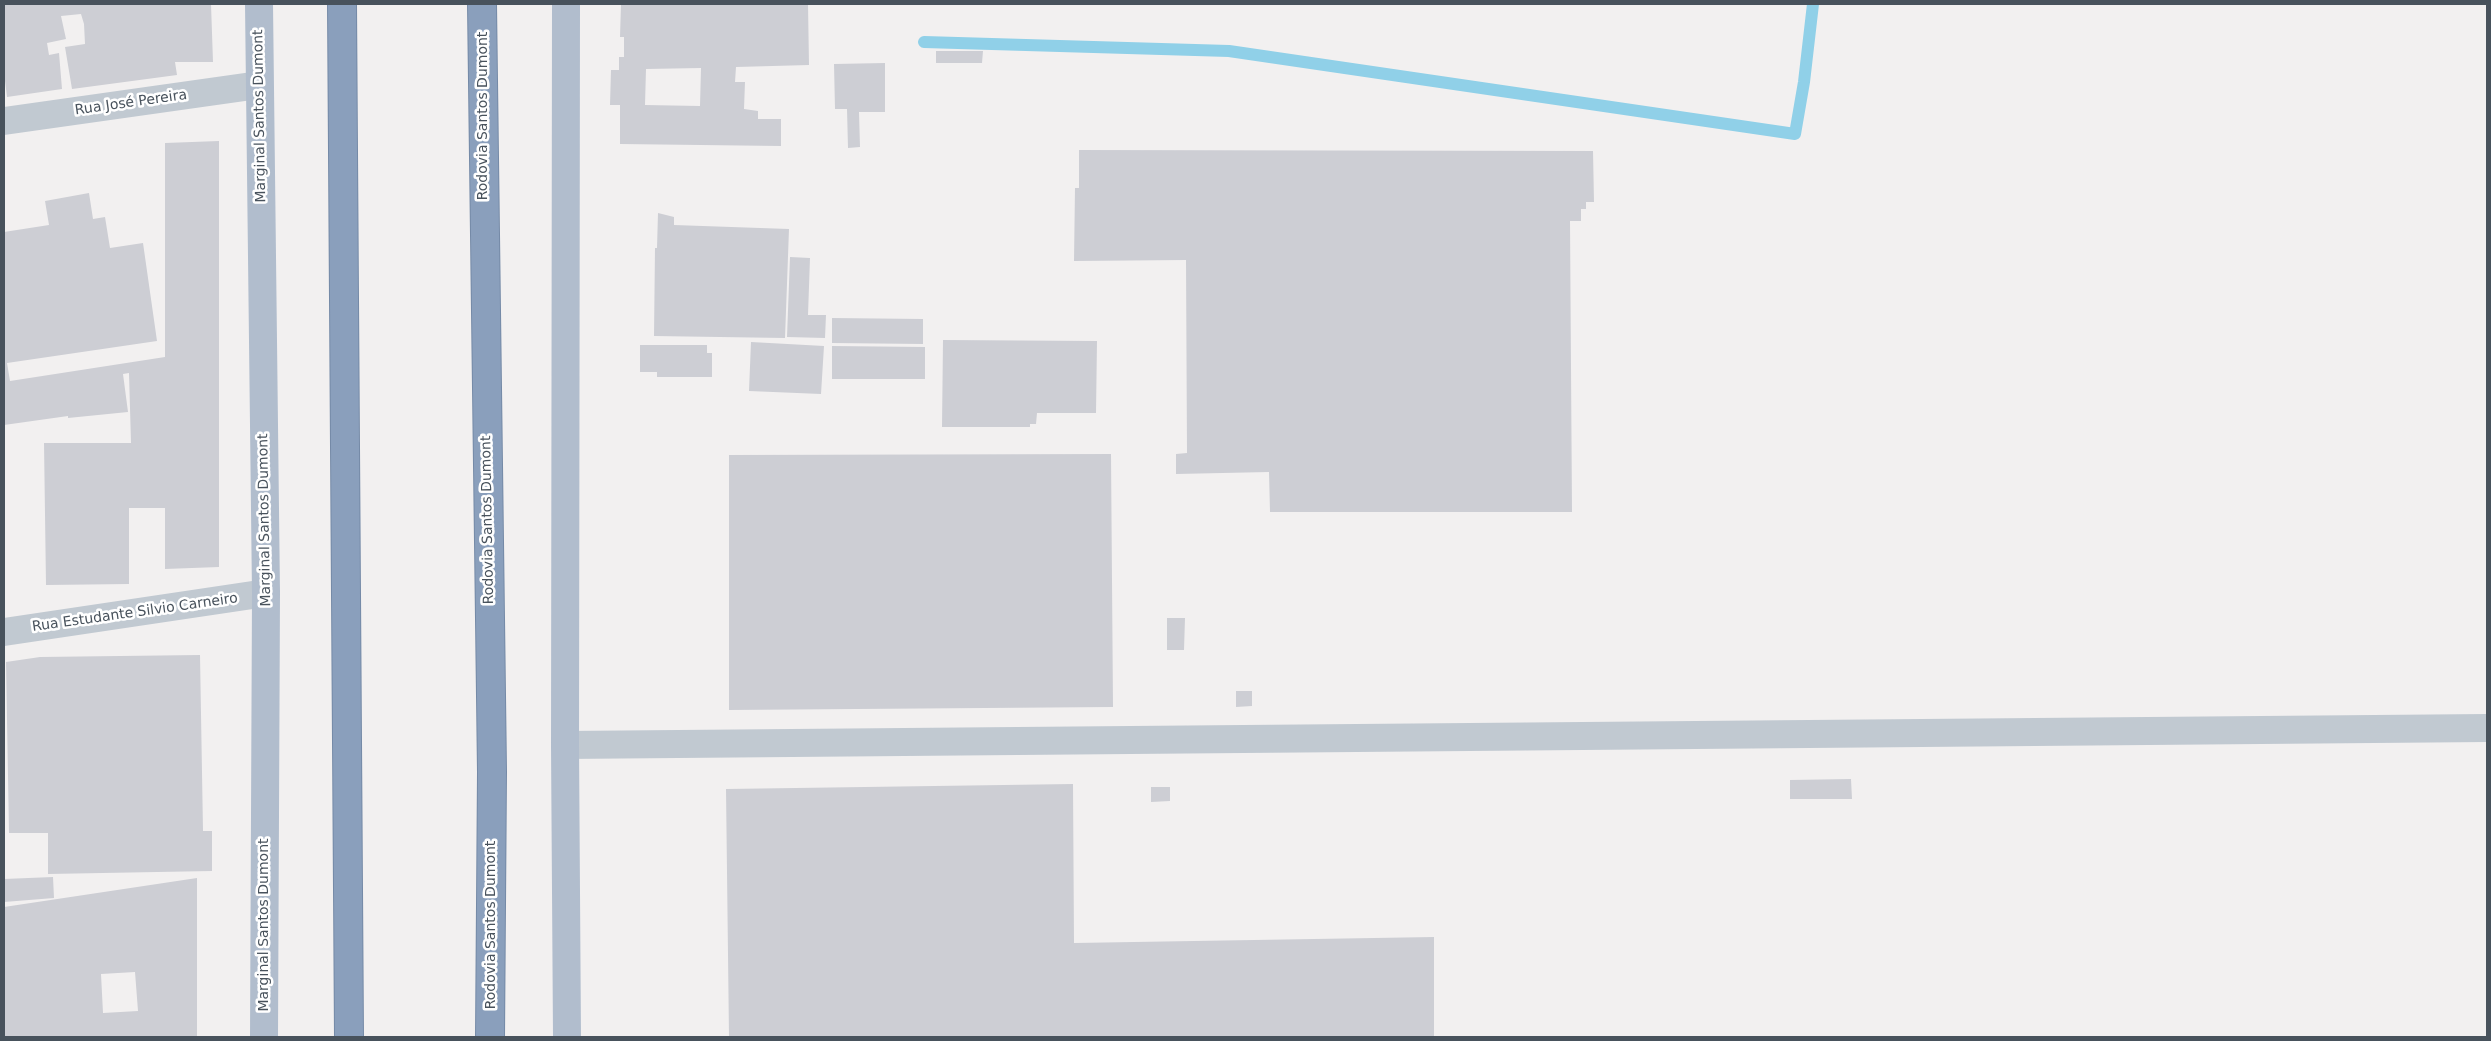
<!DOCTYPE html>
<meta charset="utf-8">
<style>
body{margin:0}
#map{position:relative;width:2491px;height:1041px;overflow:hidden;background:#f2f0f0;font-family:"DejaVu Sans",sans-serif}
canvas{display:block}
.frame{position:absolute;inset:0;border:5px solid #48525c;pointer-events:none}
</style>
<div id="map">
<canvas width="2491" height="1041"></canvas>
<div class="frame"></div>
</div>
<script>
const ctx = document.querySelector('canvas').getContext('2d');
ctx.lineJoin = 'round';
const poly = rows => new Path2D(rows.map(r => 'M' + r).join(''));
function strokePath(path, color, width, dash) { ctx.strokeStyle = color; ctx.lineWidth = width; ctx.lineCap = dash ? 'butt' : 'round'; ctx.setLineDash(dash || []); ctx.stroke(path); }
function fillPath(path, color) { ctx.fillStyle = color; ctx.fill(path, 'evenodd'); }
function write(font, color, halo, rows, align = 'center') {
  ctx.font = font + ' "DejaVu Sans",sans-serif'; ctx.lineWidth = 5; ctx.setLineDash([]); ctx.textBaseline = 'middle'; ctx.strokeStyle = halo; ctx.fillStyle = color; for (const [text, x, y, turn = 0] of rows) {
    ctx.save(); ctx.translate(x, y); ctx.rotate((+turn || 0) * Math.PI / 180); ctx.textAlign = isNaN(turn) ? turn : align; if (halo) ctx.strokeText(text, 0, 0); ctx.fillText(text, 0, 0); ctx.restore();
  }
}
const stream = poly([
 [924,42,1229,51,1795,134,1804,82,1813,4]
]);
const building = poly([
 [4,4,211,4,213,62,175,62,177,75,72,89,65,47,85,44,84,24,81,14,61,16,66,39,47,43,49,55,59,53,62,89,7,97,4,73],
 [621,4,808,4,809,65,736,67,735,82,745,82,744,109,758,111,758,119,781,119,781,146,620,144,620,105,610,105,611,70,619,70,619,57,624,57,624,37,620,37],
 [701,68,700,106,645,105,646,69],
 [936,51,983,51,982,63,936,63],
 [885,63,885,112,859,112,860,147,848,148,847,109,835,109,834,64],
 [219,141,219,567,165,569,165,508,129,508,129,584,46,585,44,443,131,443,129,373,123,374,128,412,68,418,68,416,4,425,4,232,49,225,45,201,89,193,93,219,105,217,110,248,143,243,157,341,7,363,10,381,165,357,165,143],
 [1079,150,1593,151,1594,202,1586,202,1586,209,1581,209,1581,221,1570,221,1572,512,1270,512,1269,472,1176,474,1176,454,1187,453,1186,260,1074,261,1075,188,1079,188],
 [658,213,674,217,674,225,789,229,785,338,654,336,655,248,657,248],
 [790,257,810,258,808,315,826,315,825,338,787,337],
 [832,318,923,319,923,344,832,343],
 [943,340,1097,341,1096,413,1037,413,1036,424,1030,424,1030,427,942,427],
 [751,342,824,346,821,394,749,391],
 [640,345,707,345,707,353,712,353,712,377,657,377,657,372,640,372],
 [832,346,925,347,925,379,832,379],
 [1111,454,1113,707,729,710,729,455],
 [1167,618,1185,618,1184,650,1167,650],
 [200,655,203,831,212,831,212,871,48,874,48,833,9,833,6,662,40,657],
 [1236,691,1252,691,1252,706,1236,707],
 [1851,779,1852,799,1790,799,1790,780],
 [1073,784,1074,943,1434,937,1434,1037,729,1037,726,789],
 [1151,787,1170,787,1170,801,1151,802],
 [53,877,54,898,4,902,4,879],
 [197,878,197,1037,4,1037,4,907],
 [135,972,138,1011,103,1013,101,974]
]);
const minor = poly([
 [4,121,259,85],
 [4,632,266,593],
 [565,745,2487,728]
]);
const major = poly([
 [259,4,266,593,264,1037],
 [566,4,565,745,567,1037]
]);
const highway = poly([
 [342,4,349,1037],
 [482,4,492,772,490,1037]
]);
const streetNames = [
 ["Rua José Pereira",131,103,-8],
 ["Marginal Santos Dumont",260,116,-91],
 ["Rodovia Santos Dumont",483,116,-90],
 ["Marginal Santos Dumont",265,520,-91],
 ["Rodovia Santos Dumont",488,520,-91],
 ["Rua Estudante Silvio Carneiro",135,613,-8],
 ["Marginal Santos Dumont",264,925,-90],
 ["Rodovia Santos Dumont",491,925,-90]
];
strokePath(stream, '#90d0e8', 12);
fillPath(building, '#cdced4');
strokePath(highway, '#758aa7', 30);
strokePath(minor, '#c1c9d1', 28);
strokePath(major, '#b1bdcd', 28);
strokePath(highway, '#8a9fbc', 28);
write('14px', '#48525c', '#fff', streetNames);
</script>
